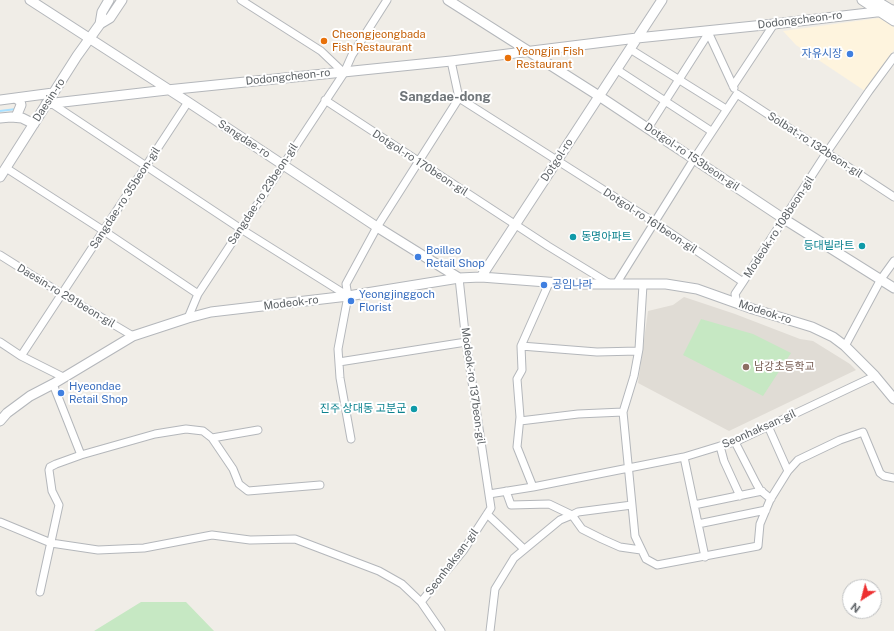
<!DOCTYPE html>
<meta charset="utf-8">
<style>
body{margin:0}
#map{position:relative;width:894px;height:631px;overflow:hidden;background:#f0ede7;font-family:"Public Sans",sans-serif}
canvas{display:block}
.north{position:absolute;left:842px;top:579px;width:40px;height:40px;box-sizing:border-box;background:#fff;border:1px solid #bfc1c2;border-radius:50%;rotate:216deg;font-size:11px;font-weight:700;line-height:16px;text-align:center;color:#5e6367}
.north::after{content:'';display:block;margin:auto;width:14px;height:18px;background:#ed3031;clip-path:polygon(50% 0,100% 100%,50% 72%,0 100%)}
</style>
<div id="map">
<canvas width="894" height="631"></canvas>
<div class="north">N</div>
</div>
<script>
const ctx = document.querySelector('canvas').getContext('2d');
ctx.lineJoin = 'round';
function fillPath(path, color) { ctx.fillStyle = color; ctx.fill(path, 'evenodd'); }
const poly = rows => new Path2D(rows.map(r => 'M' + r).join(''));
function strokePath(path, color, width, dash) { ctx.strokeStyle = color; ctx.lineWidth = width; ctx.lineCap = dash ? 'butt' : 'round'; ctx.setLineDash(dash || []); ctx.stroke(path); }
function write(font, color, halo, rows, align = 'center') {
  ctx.font = font + ' "Public Sans","Noto Sans KR",sans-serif'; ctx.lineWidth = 4; ctx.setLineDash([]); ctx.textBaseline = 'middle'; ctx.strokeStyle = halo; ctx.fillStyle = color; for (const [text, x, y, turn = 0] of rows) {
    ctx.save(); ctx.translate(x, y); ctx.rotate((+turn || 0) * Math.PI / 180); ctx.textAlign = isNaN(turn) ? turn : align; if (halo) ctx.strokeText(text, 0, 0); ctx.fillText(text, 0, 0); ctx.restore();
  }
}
const commercial = poly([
 [879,18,894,27,894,50,865,91,796,45,783,31]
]);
const education = poly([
 [684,297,735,314,800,339,813,341,850,364,856,370,729,431,638,383,648,311,673,305]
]);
const green = poly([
 [701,319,753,334,791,353,763,396,683,355],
 [141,602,186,602,214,631,94,631]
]);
const stream = poly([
 [0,111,16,109]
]);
const minor = poly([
 [241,0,321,51,344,73],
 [708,32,734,88],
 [630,49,726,109],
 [616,69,711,131],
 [733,86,774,24],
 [737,94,894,197],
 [459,98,654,222,743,282],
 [325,100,548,246,610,284],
 [51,103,241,229,348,296],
 [648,128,708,34],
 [6,168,104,231,198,294],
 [0,255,62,294,133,336],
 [616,284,694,159,737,94],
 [643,285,639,349,634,376,623,412,635,536,646,559,657,565,758,546,760,524,770,500,788,471,768,426],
 [737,303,735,294,743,282,827,152,869,91,894,57],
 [188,318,198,294,344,73,352,55,387,0],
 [0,342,21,356,63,377],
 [521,346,597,352,638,351],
 [845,346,881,279,894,261],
 [21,356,188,102],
 [339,362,466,342],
 [520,421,578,414,623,412],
 [212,438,233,469,239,484,248,491,320,485],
 [351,439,340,378,338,349,348,296,346,284,377,227,459,98,451,61],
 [735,442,756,483,760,490,771,499],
 [720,446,724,461,740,496],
 [81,455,155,434,186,429,203,431,212,438,258,430],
 [684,457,705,557],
 [788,471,798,460,840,440,863,432,880,473,884,476,894,478],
 [533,487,517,447,520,417,517,379,522,370,521,346,549,283],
 [506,491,511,505,549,504,572,515,582,529,602,539,620,547,641,550],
 [489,494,533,487,684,457,720,446,735,442,875,376],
 [694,505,762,491],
 [487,514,524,549],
 [0,522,51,543,98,550,144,548,212,535,250,540,295,539,379,571,402,584,421,602,463,551,491,508,466,342,459,278],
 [698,524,766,510],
 [40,592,59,505,52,491,49,470,50,467,56,464,81,455,53,384],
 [421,602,441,631],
 [490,631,495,589,514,558,560,520,572,515,578,512,632,505]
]);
const tertiary = poly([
 [30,0,188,102,377,227,459,278],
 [448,0,599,96,784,219,894,288],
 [862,0,894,21],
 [875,0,893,11],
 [100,24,102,12,109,0],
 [15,98,20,101,21,105,16,117],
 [0,100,53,93],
 [46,104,167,90,451,61,637,38,774,24,894,10],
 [0,118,11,117,22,118,34,124],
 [0,177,77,56,100,24,110,18,122,0],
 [481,277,662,0],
 [0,421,7,413,30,396,53,384,133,336,188,318,211,312,348,296,459,278,481,277,573,284,666,284,697,289,753,309,812,327,833,337,845,346,875,376,894,399]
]);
const markers = [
 [324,41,4,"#e8710a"],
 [850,54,4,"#3f7fe0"],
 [508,58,4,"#e8710a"],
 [573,237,4,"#0f9aa8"],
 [862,246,4,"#0f9aa8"],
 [418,257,4,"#3f7fe0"],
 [544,285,4,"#3f7fe0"],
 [351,301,4,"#3f7fe0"],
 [746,367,4,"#8d6e63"],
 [61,393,4,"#3f7fe0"],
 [414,409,4,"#0f9aa8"]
];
const streetNames = [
 ["Dodongcheon-ro",800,20,-7],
 ["Dodongcheon-ro",288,77,-6],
 ["Daesin-ro",49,100,-57],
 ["Sangdae-ro",244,139,33],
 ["Solbat-ro 132beon-gil",815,145,33],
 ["Dotgol-ro 153beon-gil",692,157,34],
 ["Dotgol-ro",557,160,-57],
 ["Dotgol-ro 170beon-gil",420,163,33],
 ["Sangdae-ro 23beon-gil",263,194,-57],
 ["Sangdae-ro 35beon-gil",125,198,-57],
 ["Dotgol-ro 161beon-gil",650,221,33],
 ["Modeok-ro 108beon-gil",779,227,-57],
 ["Daesin-ro 291beon-gil",66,296,31],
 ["Modeok-ro",291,303,-7],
 ["Modeok-ro",765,312,18],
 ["Modeok-ro 137beon-gil",473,386,82],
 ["Seonhaksan-gil",759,429,-24],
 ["Seonhaksan-gil",452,562,-53]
];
const foodNames = [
 ["Cheongjeongbada",332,35],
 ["Fish Restaurant",332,48],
 ["Yeongjin Fish",516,52],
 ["Restaurant",516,65]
];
const shopNames = [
 ["자유시장",842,54,"right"],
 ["Boilleo",426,251],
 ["Retail Shop",426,264],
 ["공임나라",552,285],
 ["Yeongjinggoch",359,295],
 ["Florist",359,308],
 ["Hyeondae",69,387],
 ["Retail Shop",69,400]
];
const cultureNames = [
 ["동명아파트",581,237,"left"],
 ["등대빌라트",854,246],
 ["진주 상대동 고분군",406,409]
];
const educationNames = [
 ["남강초등학교",754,367]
];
const quarterNames = [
 ["Sangdae-dong",445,97]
];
fillPath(commercial, '#fef4de');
fillPath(education, '#e0dcd5');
fillPath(green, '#c6e8c3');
strokePath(stream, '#a8e0ff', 2);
strokePath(minor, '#b4b7bb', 9);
strokePath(tertiary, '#b4b7bb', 11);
strokePath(minor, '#fff', 7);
strokePath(tertiary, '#fff', 9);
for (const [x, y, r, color] of markers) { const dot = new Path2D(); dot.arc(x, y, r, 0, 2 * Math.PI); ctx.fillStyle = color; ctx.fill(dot); strokePath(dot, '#fff', 1.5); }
write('11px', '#5e6367', '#fff', streetNames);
write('11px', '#c56008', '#fff', foodNames, 'left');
write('11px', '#366cbe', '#fff', shopNames, 'left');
write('11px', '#0d838f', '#fff', cultureNames, 'right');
write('11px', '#785e54', '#fff', educationNames, 'left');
write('bold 13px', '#6f7579', '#fff', quarterNames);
</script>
